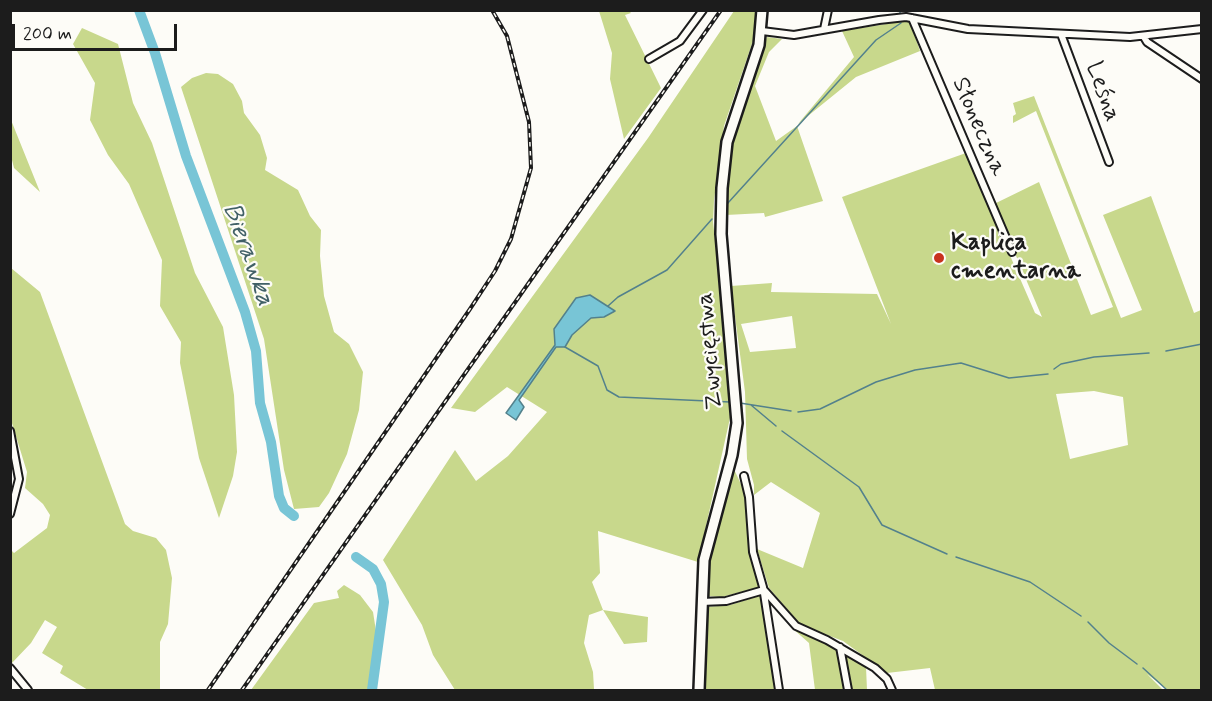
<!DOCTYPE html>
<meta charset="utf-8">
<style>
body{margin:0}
#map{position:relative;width:1212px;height:701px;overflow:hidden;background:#fdfcf7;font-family:Mynerve,sans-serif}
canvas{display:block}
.frame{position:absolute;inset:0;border:12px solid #1c1c1c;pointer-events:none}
.scale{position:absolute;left:12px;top:24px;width:165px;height:27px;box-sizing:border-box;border:3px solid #1c1c1c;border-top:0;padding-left:8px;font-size:18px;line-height:21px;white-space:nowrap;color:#1c1c1c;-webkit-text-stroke:4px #fdfcf7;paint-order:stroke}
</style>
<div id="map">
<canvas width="1212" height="701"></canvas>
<div class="frame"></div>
<div class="scale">200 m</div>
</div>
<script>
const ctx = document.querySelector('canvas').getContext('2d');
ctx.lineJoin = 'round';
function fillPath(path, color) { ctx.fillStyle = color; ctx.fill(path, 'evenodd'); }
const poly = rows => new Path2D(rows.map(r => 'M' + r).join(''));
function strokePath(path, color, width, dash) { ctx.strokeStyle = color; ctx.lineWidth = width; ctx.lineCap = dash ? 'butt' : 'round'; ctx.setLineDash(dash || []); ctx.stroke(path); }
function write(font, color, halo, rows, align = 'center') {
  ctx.font = font + ' Mynerve,sans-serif'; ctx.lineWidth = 4.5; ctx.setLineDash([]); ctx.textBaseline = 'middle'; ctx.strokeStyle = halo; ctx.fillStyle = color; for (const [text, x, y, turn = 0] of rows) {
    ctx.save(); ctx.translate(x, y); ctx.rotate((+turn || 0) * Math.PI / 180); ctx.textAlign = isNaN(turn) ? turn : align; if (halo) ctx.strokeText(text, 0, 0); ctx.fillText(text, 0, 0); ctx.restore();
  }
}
const green = poly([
 [599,11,629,11,631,13,625,15,661,88,624,139,610,79,612,53],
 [734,11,758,11,755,35,724,126,714,200,713,222,726,335,730,418,698,562,598,531,600,573,592,582,603,610,648,617,647,642,624,644,603,610,589,615,584,643,593,672,594,689,455,690,433,655,422,625,383,560,455,450,476,481,508,456,547,412,507,387,475,412,451,408,648,138],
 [905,21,910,22,920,51,856,77,798,124,854,57,842,31],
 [82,28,118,44,133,103,152,143,195,273,223,327,234,395,237,452,233,476,219,518,199,458,180,363,181,342,160,306,162,260,129,184,108,155,90,120,95,83,73,44],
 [767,37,782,39,769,52,755,86,776,141,797,126,823,201,765,217,764,213,726,215,732,138],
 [206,73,218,74,233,84,242,101,244,113,260,135,267,158,265,170,298,190,310,216,321,230,320,256,324,296,334,332,349,344,363,372,359,410,347,454,329,493,319,507,294,509,284,470,264,339,181,87,192,78],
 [1034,96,1121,318,1142,310,1103,215,1151,196,1194,313,1201,310,1201,690,1168,690,1147,674,1163,690,935,690,930,668,887,673,843,641,801,625,769,588,757,549,803,568,820,513,771,482,754,495,754,485,747,459,745,392,731,286,772,283,771,292,877,294,891,324,842,197,966,153,999,230,998,236,1002,237,1035,313,1042,317,994,204,1039,182,1091,315,1113,307,1036,111,1013,123,1013,116,1016,114,1013,103],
 [792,316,796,348,750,352,741,324],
 [1094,391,1123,397,1128,445,1070,459,1056,394],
 [10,120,11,120,40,192,14,168,11,156],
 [11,268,40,292,125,524,133,531,156,538,166,550,172,578,168,624,160,642,160,690,88,690,60,673,63,666,42,653,57,627,45,620,31,643,11,664,11,550,14,553,47,528,50,515,43,504,25,488,27,472,11,420],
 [732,465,748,499,748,549,759,587,722,597,705,596,712,533],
 [344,585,360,595,373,612,376,631,368,690,251,690,314,603,339,598,337,591],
 [762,595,777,690,705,690,706,607,730,605],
 [792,628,835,646,841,660,847,690,815,690,809,643],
 [844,651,869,667,866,667,867,690,850,690]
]);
const water = poly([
 [590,295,615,311,604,317,591,318,572,335,565,347,556,347,519,400,524,407,516,420,506,413,555,345,554,329,576,298,590,295]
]);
const stream = poly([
 [900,10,900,14],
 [727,204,876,40,901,23],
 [608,306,618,297,667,270,712,219],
 [565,347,598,366,607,390,619,397,730,402],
 [1166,351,1202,344],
 [1054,369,1061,364,1094,357,1149,353],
 [740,403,791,411],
 [751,405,776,426],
 [798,412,820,409,876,382,915,370,961,363,1009,378,1048,374],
 [782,431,859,487,882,525,947,554],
 [956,557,1030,582,1081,616],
 [1088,622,1109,643,1137,664],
 [1143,668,1167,690]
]);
const river = poly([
 [139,10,155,53,186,156,245,312,256,351,260,403,271,442,279,496,284,508,294,516],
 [356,557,373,569,381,584,384,602,372,690]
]);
const minor = poly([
 [912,18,1012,252],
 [824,29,828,10],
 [762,31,794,35,879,20,906,17,968,29,1130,37,1202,29],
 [1061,34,1109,162],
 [1144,37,1147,42,1202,79],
 [649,59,680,41,703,10],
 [10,431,19,479,10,514],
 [744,476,749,497,753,552,763,587,779,690],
 [764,590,796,626,827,640,875,668,887,679,892,690],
 [701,602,726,601,764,590],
 [840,647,848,690],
 [10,668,28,690]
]);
const secondary = poly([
 [699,690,704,560,732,455,737,423,721,234,722,188,727,142,759,45,762,10]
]);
const rail = poly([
 [208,690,470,309,495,271,511,239,531,168,529,122,507,36,492,10],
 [242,690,721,10]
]);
const markers = [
 [939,258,6,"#c8321e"]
];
const streetNames = [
 ["Leśna",1102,92,70],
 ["Słoneczna",978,127,67],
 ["Zwycięstwa",711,351,-95]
];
const poiNames = [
 ["Kaplica",951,244],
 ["cmentarna",951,272]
];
const waterNames = [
 ["Bierawka",247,255,70]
];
fillPath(green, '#c8d88c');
fillPath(water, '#78c5d6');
strokePath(water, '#53818c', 1.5);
strokePath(stream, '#53818c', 1.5);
strokePath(river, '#78c5d6', 10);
strokePath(minor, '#1c1c1c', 10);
strokePath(secondary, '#1c1c1c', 14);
strokePath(minor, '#fdfcf7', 6);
strokePath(secondary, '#fdfcf7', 9);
strokePath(rail, '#1c1c1c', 4);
strokePath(rail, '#fdfcf7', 1.5, [4.5]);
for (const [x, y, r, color] of markers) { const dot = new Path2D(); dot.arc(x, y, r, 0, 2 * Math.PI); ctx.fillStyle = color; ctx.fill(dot); strokePath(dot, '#fdfcf7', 2); }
write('24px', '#1c1c1c', '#fdfcf7', streetNames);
write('bold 24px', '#1c1c1c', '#fdfcf7', poiNames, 'left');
write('italic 26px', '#416066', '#fdfcf7', waterNames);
</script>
